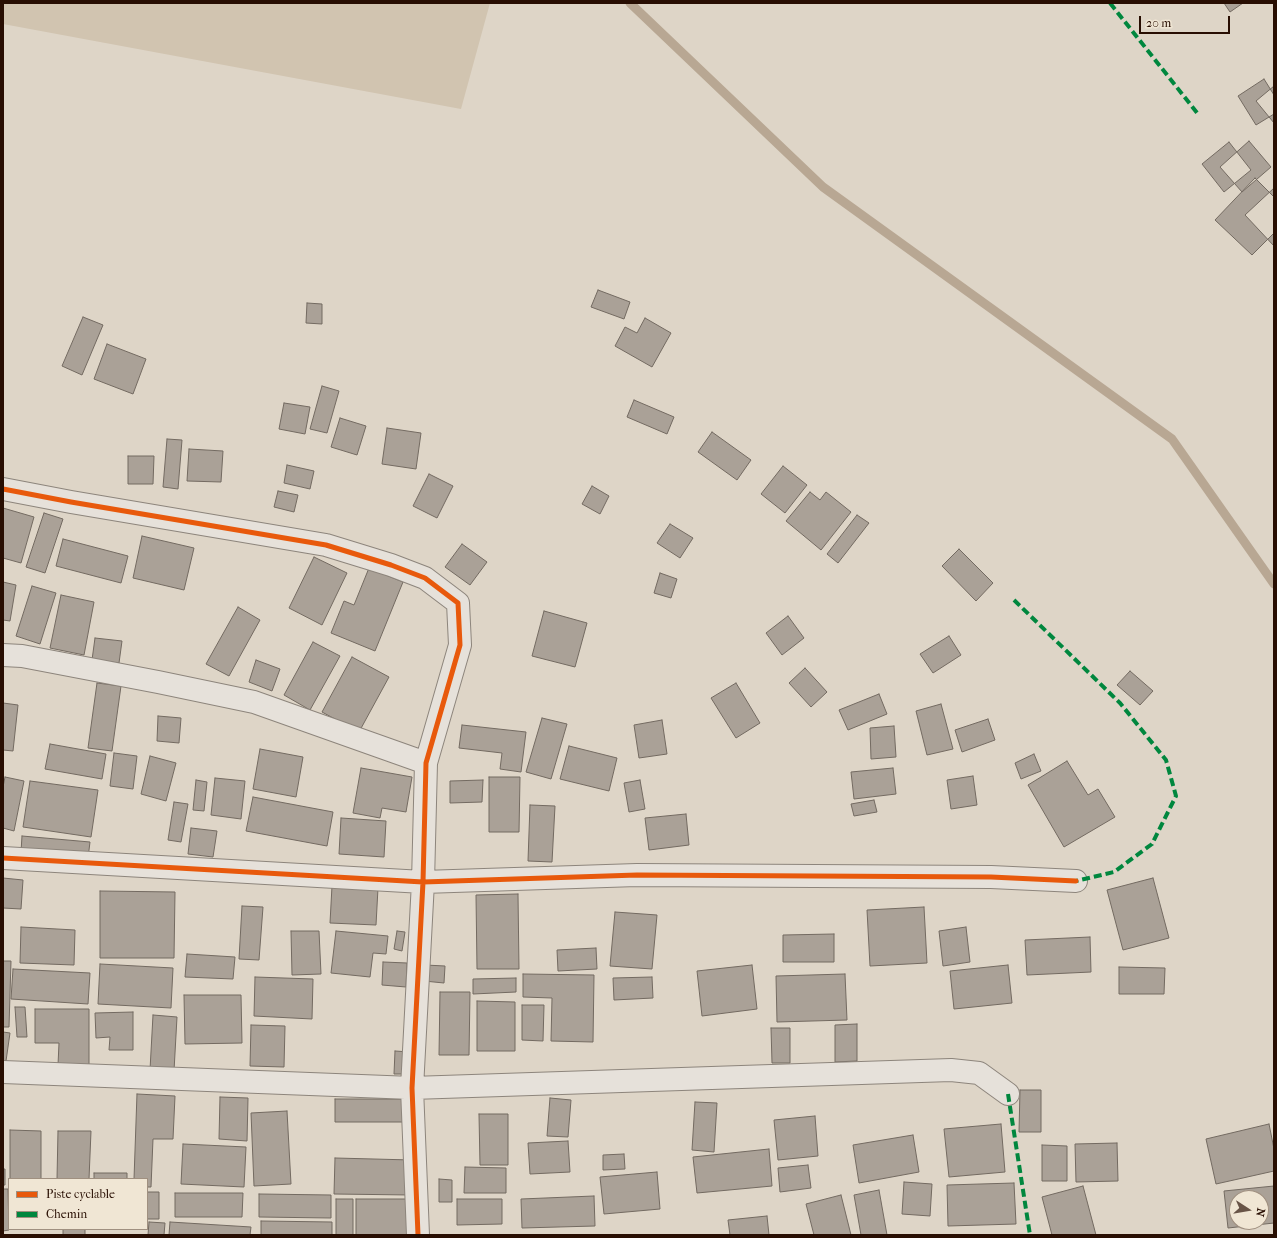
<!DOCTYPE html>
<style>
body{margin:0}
#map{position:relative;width:1277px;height:1238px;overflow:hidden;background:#ded5c7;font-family:"IM FELL French Canon",serif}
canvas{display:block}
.frame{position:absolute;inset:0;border:4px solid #280e02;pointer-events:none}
.legend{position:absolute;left:8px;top:1178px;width:140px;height:52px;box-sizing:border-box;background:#f0e6d4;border:1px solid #a09080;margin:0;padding:5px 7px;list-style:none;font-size:12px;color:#280e02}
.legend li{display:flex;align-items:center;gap:8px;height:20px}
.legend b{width:20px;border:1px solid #a09080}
.north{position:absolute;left:1229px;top:1190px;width:40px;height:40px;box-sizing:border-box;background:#f0e6d4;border:1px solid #a09080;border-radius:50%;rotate:102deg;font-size:11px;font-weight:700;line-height:16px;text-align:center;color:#280e02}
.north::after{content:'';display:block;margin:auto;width:14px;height:18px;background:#685447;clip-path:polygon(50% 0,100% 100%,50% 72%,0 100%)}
.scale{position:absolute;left:1139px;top:16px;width:91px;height:18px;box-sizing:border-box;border:2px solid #280e02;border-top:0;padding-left:5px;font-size:12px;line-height:14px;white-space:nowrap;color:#280e02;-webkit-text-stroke:3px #f0e6d4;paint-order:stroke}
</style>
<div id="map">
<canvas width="1277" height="1238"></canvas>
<div class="frame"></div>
<ul class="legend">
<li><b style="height:5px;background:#e8590c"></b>Piste cyclable</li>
<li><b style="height:5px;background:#00873e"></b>Chemin</li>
</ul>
<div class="north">N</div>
<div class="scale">20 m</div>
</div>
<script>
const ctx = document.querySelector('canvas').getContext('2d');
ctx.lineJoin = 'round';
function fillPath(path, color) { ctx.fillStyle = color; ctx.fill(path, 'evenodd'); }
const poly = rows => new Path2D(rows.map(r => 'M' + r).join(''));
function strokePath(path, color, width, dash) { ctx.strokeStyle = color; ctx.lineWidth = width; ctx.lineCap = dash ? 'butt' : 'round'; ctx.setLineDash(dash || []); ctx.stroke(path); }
const green = poly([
 [3,3,490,3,461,109,3,24]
]);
const stream = poly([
 [630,3,823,187,1172,439,1274,584]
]);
const building = poly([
 [1224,3,1243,3,1230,12,1224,3],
 [1264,79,1274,95,1274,114,1256,125,1238,96,1264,79],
 [1274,86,1274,123,1256,101,1274,86],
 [1249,141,1271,167,1242,192,1220,167,1249,141],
 [1229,142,1251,170,1224,192,1202,164,1229,142],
 [1255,178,1274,197,1274,233,1252,255,1215,220,1255,178],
 [1274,188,1274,246,1245,215,1274,188],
 [598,290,630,302,624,319,591,307,598,290],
 [307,303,322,304,322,324,306,323,307,303],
 [83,317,103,325,82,375,62,366,83,317],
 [645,318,671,333,652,367,615,346,625,327,637,333,645,318],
 [107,344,146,359,133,394,94,379,107,344],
 [322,386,339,391,327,433,310,429,322,386],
 [634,400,674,417,667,434,627,417,634,400],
 [284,403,310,407,305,434,279,429,284,403],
 [340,418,366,426,357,455,331,447,340,418],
 [387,428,421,433,416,469,382,464,387,428],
 [712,432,751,460,737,480,698,452,712,432],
 [167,439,182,440,178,489,163,487,167,439],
 [189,449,223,451,221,482,187,481,189,449],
 [128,456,154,456,153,484,128,484,128,456],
 [287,465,314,471,310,489,284,483,287,465],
 [783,466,807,485,785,513,761,494,783,466],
 [429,474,453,486,437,518,413,506,429,474],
 [592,486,609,496,600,514,582,504,592,486],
 [278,491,298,495,294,512,274,507,278,491],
 [810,492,820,500,826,492,851,512,821,550,786,521,810,492],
 [3,508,34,517,21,563,3,558,3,508],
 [44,513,63,519,45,573,26,567,44,513],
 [857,515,869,523,838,563,827,554,857,515],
 [670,524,693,538,680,558,657,543,670,524],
 [142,536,194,548,184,590,133,578,142,536],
 [63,539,128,556,121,583,56,566,63,539],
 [462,544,487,562,470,585,445,567,462,544],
 [959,549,993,583,976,601,942,566,959,549],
 [314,557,347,573,322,625,289,608,314,557],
 [369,568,403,582,375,651,331,633,344,601,354,605,369,568],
 [660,573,677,579,671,598,654,593,660,573],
 [3,582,16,585,10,621,3,620,3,582],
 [32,586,56,593,40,644,16,636,32,586],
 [61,595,94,602,84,655,50,648,61,595],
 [238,607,260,620,229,676,206,664,238,607],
 [544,611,587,623,575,667,532,656,544,611],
 [788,616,804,638,782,655,766,633,788,616],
 [949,636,961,655,933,673,920,654,949,636],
 [95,638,122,641,119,663,92,660,95,638],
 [313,642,340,656,310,710,284,695,313,642],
 [352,657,389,677,359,732,322,712,352,657],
 [256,660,280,669,272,691,249,682,256,660],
 [805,668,827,692,811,707,789,683,805,668],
 [1130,671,1153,691,1140,705,1117,685,1130,671],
 [97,683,121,686,112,751,88,748,97,683],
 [736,683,760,723,736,738,711,698,736,683],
 [879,694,887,714,848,730,839,710,879,694],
 [3,703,18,705,13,751,3,750,3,703],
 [941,704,953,749,927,755,916,711,941,704],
 [158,716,181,718,179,743,157,741,158,716],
 [542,718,567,724,551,779,526,772,542,718],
 [988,719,995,740,962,752,955,730,988,719],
 [662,720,667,754,639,758,634,725,662,720],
 [462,725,526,732,521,772,500,769,502,753,459,748,462,725],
 [894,726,896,757,871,759,870,728,894,726],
 [50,744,106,754,102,779,45,769,50,744],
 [569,746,617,758,609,791,560,779,569,746],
 [260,749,303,757,296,797,253,789,260,749],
 [114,753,137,756,133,789,110,786,114,753],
 [1034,754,1041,771,1021,779,1015,763,1034,754],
 [150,756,176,763,166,801,141,794,150,756],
 [1067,761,1088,795,1098,789,1115,817,1064,847,1028,785,1067,761],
 [361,768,412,777,406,812,382,808,380,818,353,813,361,768],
 [893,768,896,794,854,799,851,772,893,768],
 [973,776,977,805,951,809,947,780,973,776],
 [5,777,24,781,14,831,3,828,3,787,5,777],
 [489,777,520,777,519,832,489,832,489,777],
 [215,778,245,781,241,819,211,815,215,778],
 [196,780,207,782,204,811,193,810,196,780],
 [483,780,482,802,450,803,450,781,483,780],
 [640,780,645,809,629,812,624,783,640,780],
 [30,781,98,790,91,837,23,827,30,781],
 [253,797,333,812,327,846,246,831,253,797],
 [874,800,877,812,854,816,851,804,874,800],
 [174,802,188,804,181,842,168,840,174,802],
 [530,805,555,806,552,862,528,861,530,805],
 [686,814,689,845,649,850,645,818,686,814],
 [341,818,386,821,384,857,339,854,341,818],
 [191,828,217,831,213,857,188,854,191,828],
 [22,836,90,842,88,858,21,852,22,836],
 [3,878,23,880,21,909,3,908,3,878],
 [1153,878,1169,938,1123,950,1107,890,1153,878],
 [332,886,378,888,376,925,330,923,332,886],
 [100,891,175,892,174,958,100,958,100,891],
 [518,894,519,969,477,969,476,895,518,894],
 [242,906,263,907,259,960,239,959,242,906],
 [924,907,927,963,870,966,867,910,924,907],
 [615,912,657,915,652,969,610,966,615,912],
 [21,927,75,930,74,965,20,963,21,927],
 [966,927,970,962,943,966,939,931,966,927],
 [291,931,319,931,321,974,292,975,291,931],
 [336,931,388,936,386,954,373,953,370,977,331,973,336,931],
 [397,931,405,932,402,951,394,949,397,931],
 [834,934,834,962,783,962,783,935,834,934],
 [1090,937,1091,972,1027,975,1025,940,1090,937],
 [596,948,597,969,558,971,557,950,596,948],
 [187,954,235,957,233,979,185,977,187,954],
 [3,961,11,961,9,1027,3,1027,3,961],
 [383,962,407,963,406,987,382,985,383,962],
 [100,964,173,968,171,1008,98,1004,100,964],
 [425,965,445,966,444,983,424,981,425,965],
 [752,965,757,1009,702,1016,697,971,752,965],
 [1008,965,1012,1003,954,1009,950,971,1008,965],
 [1119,967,1165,968,1164,994,1119,994,1119,967],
 [13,969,90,973,88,1004,11,999,13,969],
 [523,974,594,975,593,1042,551,1041,552,998,523,997,523,974],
 [845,974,847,1020,777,1022,776,976,845,974],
 [255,977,313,979,312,1019,254,1016,255,977],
 [652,977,653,998,614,1000,613,978,652,977],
 [516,978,516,992,473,994,473,979,516,978],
 [440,992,470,992,469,1055,439,1055,440,992],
 [184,995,241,995,242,1043,185,1044,184,995],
 [477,1001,515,1002,515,1051,477,1051,477,1001],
 [522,1005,544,1005,543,1041,522,1040,522,1005],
 [15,1007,25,1007,27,1037,17,1037,15,1007],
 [35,1009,89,1009,89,1065,58,1065,59,1043,35,1043,35,1009],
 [133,1012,133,1050,109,1050,110,1037,96,1038,95,1013,133,1012],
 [153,1015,177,1017,174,1071,150,1070,153,1015],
 [857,1024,857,1061,835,1062,835,1025,857,1024],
 [251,1025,285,1026,284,1067,250,1066,251,1025],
 [771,1028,790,1028,790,1063,772,1063,771,1028],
 [3,1032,10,1033,6,1061,3,1060,3,1032],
 [395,1051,410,1052,410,1074,394,1074,395,1051],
 [1020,1090,1041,1090,1041,1132,1019,1132,1020,1090],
 [137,1094,175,1096,173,1139,153,1139,151,1187,147,1187,147,1179,134,1179,137,1094],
 [220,1097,248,1098,247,1141,219,1139,220,1097],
 [550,1098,571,1100,568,1137,547,1136,550,1098],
 [335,1099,407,1099,407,1122,335,1122,335,1099],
 [695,1102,717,1103,714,1152,692,1150,695,1102],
 [287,1111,291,1184,254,1186,251,1113,287,1111],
 [479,1114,508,1114,508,1165,480,1165,479,1114],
 [815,1116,818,1156,778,1160,774,1120,815,1116],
 [1001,1124,1005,1172,949,1177,944,1129,1001,1124],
 [1269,1124,1274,1149,1274,1171,1216,1184,1206,1139,1269,1124],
 [10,1130,41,1131,41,1179,10,1179,10,1130],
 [58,1131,91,1131,89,1179,57,1179,58,1131],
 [913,1135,919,1172,859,1183,853,1145,913,1135],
 [568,1141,570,1172,530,1174,528,1143,568,1141],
 [1117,1143,1118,1181,1076,1182,1075,1144,1117,1143],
 [183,1144,246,1147,244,1187,181,1184,183,1144],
 [1042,1145,1067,1146,1067,1181,1042,1181,1042,1145],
 [769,1149,772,1186,697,1193,693,1157,769,1149],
 [624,1154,625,1169,603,1170,603,1155,624,1154],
 [335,1158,412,1160,411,1195,334,1194,335,1158],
 [808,1165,811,1188,780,1192,778,1168,808,1165],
 [465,1167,506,1168,506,1193,464,1193,465,1167],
 [3,1169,5,1169,5,1185,3,1185,3,1169],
 [657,1172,660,1209,604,1214,600,1177,657,1172],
 [94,1173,127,1173,127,1179,94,1179,94,1173],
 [439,1179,452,1180,452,1202,439,1202,439,1179],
 [904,1182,932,1184,930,1216,902,1214,904,1182],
 [1014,1183,1016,1224,948,1226,947,1185,1014,1183],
 [1083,1186,1096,1235,1052,1235,1042,1197,1083,1186],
 [1274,1186,1274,1223,1228,1228,1224,1191,1274,1186],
 [1237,1198,1261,1198,1261,1222,1237,1222,1237,1198],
 [3,1189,8,1189,9,1230,3,1231,3,1189],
 [879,1190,887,1235,861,1235,854,1195,879,1190],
 [147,1192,159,1192,159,1219,147,1219,147,1192],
 [175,1193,243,1193,242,1217,175,1217,175,1193],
 [259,1194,331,1195,331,1218,259,1217,259,1194],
 [841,1195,851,1235,814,1235,806,1204,841,1195],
 [594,1196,595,1226,522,1228,521,1199,594,1196],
 [336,1199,353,1199,353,1235,336,1235,336,1199],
 [356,1199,408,1199,408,1235,356,1235,356,1199],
 [457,1199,502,1199,502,1224,457,1225,457,1199],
 [767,1216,769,1235,730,1235,728,1220,767,1216],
 [261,1221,332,1222,332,1235,261,1235,261,1221],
 [149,1222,165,1223,164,1235,148,1235,149,1222],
 [170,1222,251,1227,250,1235,169,1235,170,1222],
 [63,1229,85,1229,85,1235,63,1235,63,1229]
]);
const street = poly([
 [3,489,71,502,326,545,391,565,425,578,458,603,460,645,426,763,423,882,412,1088,418,1235],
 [3,655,22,656,158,682,254,702,426,763],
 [3,858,423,882,637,875,991,877,1076,881],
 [3,1072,412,1088,951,1070,979,1073,1008,1094]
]);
const quiet = poly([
 [1110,3,1198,114],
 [1014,600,1120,703,1166,760,1176,796,1152,844,1114,872,1076,881],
 [1008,1094,1030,1235]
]);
const cycleway = poly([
 [3,489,71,502,326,545,391,565,425,578,458,603,460,645,426,763,423,882,412,1088,418,1235],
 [3,858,423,882,637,875,991,877,1076,881]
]);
fillPath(green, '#d1c4b0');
strokePath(stream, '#b8a793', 9);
fillPath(building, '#aaa197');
strokePath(building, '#736a61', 1);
strokePath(street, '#8d857c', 24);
strokePath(street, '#e6e1da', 22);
strokePath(quiet, '#00873e', 4, [8, 4]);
strokePath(cycleway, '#e8590c', 5);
</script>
